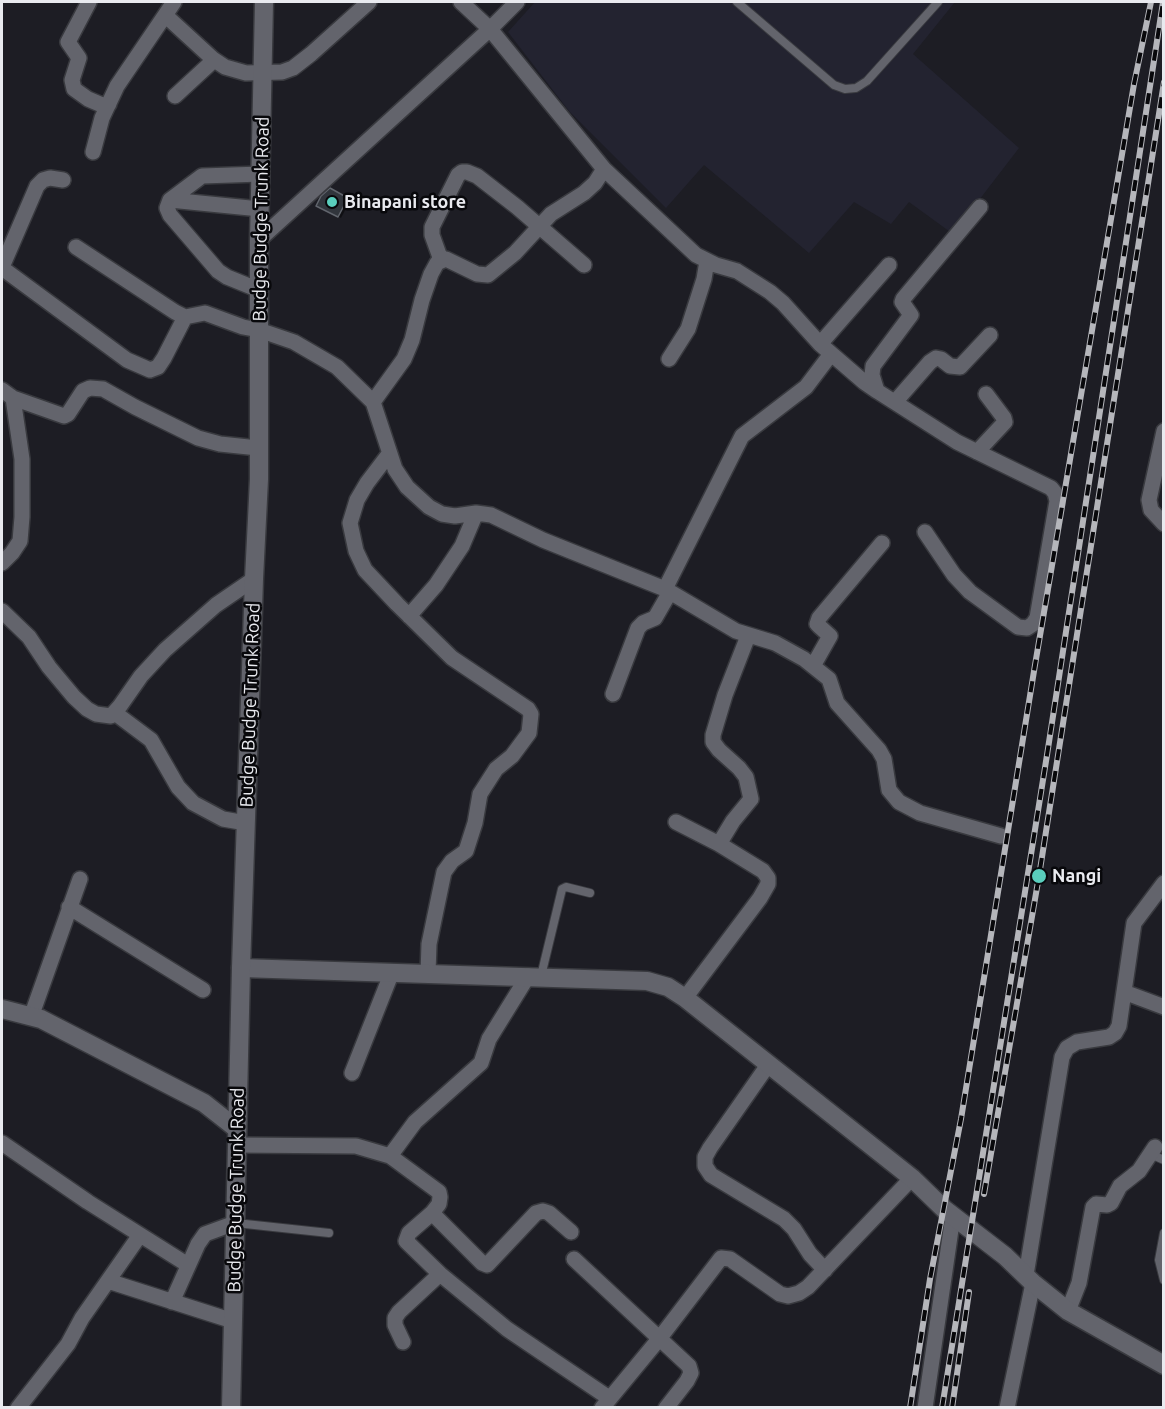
<!DOCTYPE html>
<style>
body{margin:0}
#map{position:relative;width:1165px;height:1409px;overflow:hidden;background:#1d1d24;font-family:Ubuntu,sans-serif}
canvas{display:block}
.frame{position:absolute;inset:0;border:3px solid #e9eaef;pointer-events:none}
</style>
<div id="map">
<canvas width="1165" height="1409"></canvas>
<div class="frame"></div>
</div>
<script>
const ctx = document.querySelector('canvas').getContext('2d');
ctx.lineJoin = 'round';
function fillPath(path, color) { ctx.fillStyle = color; ctx.fill(path, 'evenodd'); }
const poly = rows => new Path2D(rows.map(r => 'M' + r).join(''));
function strokePath(path, color, width, dash) { ctx.strokeStyle = color; ctx.lineWidth = width; ctx.lineCap = dash ? 'butt' : 'round'; ctx.setLineDash(dash || []); ctx.stroke(path); }
function write(font, color, halo, rows, align = 'center') {
  ctx.font = font + ' Ubuntu,sans-serif'; ctx.lineWidth = 5; ctx.setLineDash([]); ctx.textBaseline = 'middle'; ctx.strokeStyle = halo; ctx.fillStyle = color; for (const [text, x, y, turn = 0] of rows) {
    ctx.save(); ctx.translate(x, y); ctx.rotate((+turn || 0) * Math.PI / 180); ctx.textAlign = isNaN(turn) ? turn : align; if (halo) ctx.strokeText(text, 0, 0); ctx.fillText(text, 0, 0); ctx.restore();
  }
}
const built = poly([
 [535,2,955,2,913,54,1019,148,953,234,909,202,891,224,854,202,809,253,704,165,666,208,569,111,508,32]
]);
const shadow = poly([
 [330,190,350,201,341,218,318,205]
]);
const building = poly([
 [330,188,348,198,338,217,316,206,321,196,330,188]
]);
const service = poly([
 [737,2,834,85,845,89,856,88,867,81,938,2],
 [541,976,562,889,566,887,590,893],
 [1150,1154,1164,1160],
 [236,1223,329,1233],
 [1164,1233,1159,1260,1164,1280]
]);
const minor = poly([
 [89,2,68,42,79,58,72,80,74,89,88,99,102,105,109,104],
 [461,2,490,29,604,169,696,255,716,265,737,271,770,292,783,303,820,344,864,382,877,391,957,442,1051,488,1055,493,1057,501,1037,618,1033,624,1027,628,1018,627,970,592,954,575,925,532],
 [165,15,213,59,225,67,246,73,282,72,293,68,311,54,369,2],
 [175,96,214,60],
 [93,152,102,118,117,86,174,2],
 [170,200,260,209],
 [259,240,490,29,517,2],
 [76,247,175,312,185,317,205,313,243,327,259,330,294,342,337,367,373,402,395,469,407,487,429,507,442,514,455,516,476,513,491,515,543,540,665,589,736,631,775,643,804,659,829,679,837,703,879,750,884,759,889,790,899,802,920,813,1001,836],
 [441,260,432,235,432,227,458,175,462,172,467,172,477,176,517,207,584,265],
 [2,267,37,186,43,180,50,178,63,180],
 [2,268,127,360,150,370,158,367,164,358,185,317],
 [259,290,227,277,218,271,170,215,167,208,170,200,202,176,261,174],
 [820,344,889,265],
 [669,359,688,329,704,279,707,261],
 [2,390,13,398,64,416,68,414,83,391,90,388,103,389,135,407,198,438,220,444,258,448],
 [877,391,872,375,873,366,911,315,902,302,903,299,980,207],
 [373,402,404,359,412,340,422,300,431,274,437,263,446,259,477,274,488,275,515,253,551,214,584,193,595,183,604,169],
 [895,402,930,362,936,358,941,359,950,366,960,367,990,335],
 [1164,431,1149,500,1151,510,1164,524],
 [977,452,1005,422,1004,418,986,394],
 [389,454,367,483,357,500,350,523,356,551,365,570,397,604,452,658,528,709,531,714,529,733,512,756,496,769,480,794,475,823,466,851,452,861,444,872,429,944,428,973],
 [2,563,12,553,20,541,22,517,22,459,13,398],
 [665,589,742,436,806,387,831,354],
 [2,611,29,637,49,667,74,697,87,709,96,714,111,716,120,706,141,676,165,650,216,605,254,579],
 [409,616,436,585,462,546,476,513],
 [813,666,830,636,819,626,817,624,819,618,882,543],
 [613,694,638,628,643,623,655,618,670,592],
 [115,713,151,740,178,787,193,803,223,819,246,823],
 [676,822,719,844],
 [69,907,203,990],
 [1124,992,1164,1007],
 [685,998,760,898,768,884,768,878,763,871,719,844,733,821,751,799,746,777,739,768,719,750,713,742,713,735,725,695,748,636],
 [31,1017,80,879],
 [768,1065,710,1148,705,1157,705,1166,711,1175,784,1219,794,1229,810,1254,825,1270],
 [352,1073,392,972],
 [2,1143,88,1202,188,1265],
 [236,1145,356,1146,390,1156,439,1192,440,1197,439,1204,432,1213,409,1233,406,1241,440,1274,507,1329,609,1398],
 [390,1156,415,1122,481,1063,489,1039,528,976],
 [432,1213,482,1263,487,1265,536,1213,543,1211,549,1213,571,1232],
 [574,1259,689,1366,691,1373,687,1381,666,1408],
 [1026,1275,1062,1057,1067,1048,1077,1042,1109,1037,1115,1033,1119,1026,1134,923,1164,883],
 [108,1281,233,1321],
 [172,1302,198,1244,205,1234,235,1223],
 [1068,1311,1079,1283,1093,1207,1096,1204,1107,1205,1111,1203,1120,1186,1139,1171,1155,1147],
 [403,1342,395,1325,395,1318,399,1312,440,1274],
 [18,1408,68,1344,82,1318,140,1235],
 [602,1408,659,1339,721,1258,730,1259,780,1294,788,1296,799,1293,808,1287,912,1178],
 [925,1408,953,1216],
 [1007,1408,1033,1283]
]);
const tertiary = poly([
 [241,968,647,981,668,987,685,998,912,1178,944,1209,1005,1256,1033,1283,1068,1311,1164,1365],
 [2,1009,41,1019,204,1103,237,1129]
]);
const secondary = poly([
 [231,1408,241,968,254,579,259,479,259,240,264,2]
]);
const rail = poly([
 [984,1194,1039,876,1164,82],
 [910,1408,930,1279,961,1119,1035,665,1134,84,1151,2],
 [942,1408,1047,755,1163,2],
 [952,1408,969,1292]
]);
const markers = [
 [332,202,6,"#5acebd"],
 [1039,876,8,"#5acebd"]
];
const poiNames = [
 ["Binapani store",344,202],
 ["Nangi",1052,876]
];
const streetNames = [
 ["Budge Budge Trunk Road",261,219,-89],
 ["Budge Budge Trunk Road",250,705,-88],
 ["Budge Budge Trunk Road",236,1190,-89]
];
fillPath(built, '#232330');
fillPath(shadow, '#0007');
fillPath(building, '#31353c');
strokePath(building, '#61656d', 1.5);
strokePath(service, '#393a3f', 10);
strokePath(minor, '#393a3f', 18);
strokePath(tertiary, '#393a3f', 21);
strokePath(secondary, '#393a3f', 21);
strokePath(service, '#63646c', 8);
strokePath(minor, '#63646c', 15);
strokePath(tertiary, '#63646c', 18);
strokePath(secondary, '#63646c', 18);
strokePath(rail, '#b5b6bb', 6);
strokePath(rail, '#08080b', 4, [11]);
for (const [x, y, r, color] of markers) { const dot = new Path2D(); dot.arc(x, y, r, 0, 2 * Math.PI); ctx.fillStyle = color; ctx.fill(dot); strokePath(dot, '#08080b', 2); }
write('bold 18px', '#e9eaef', '#08080b', poiNames, 'left');
write('18px', '#e9eaef', '#08080b', streetNames);
</script>
